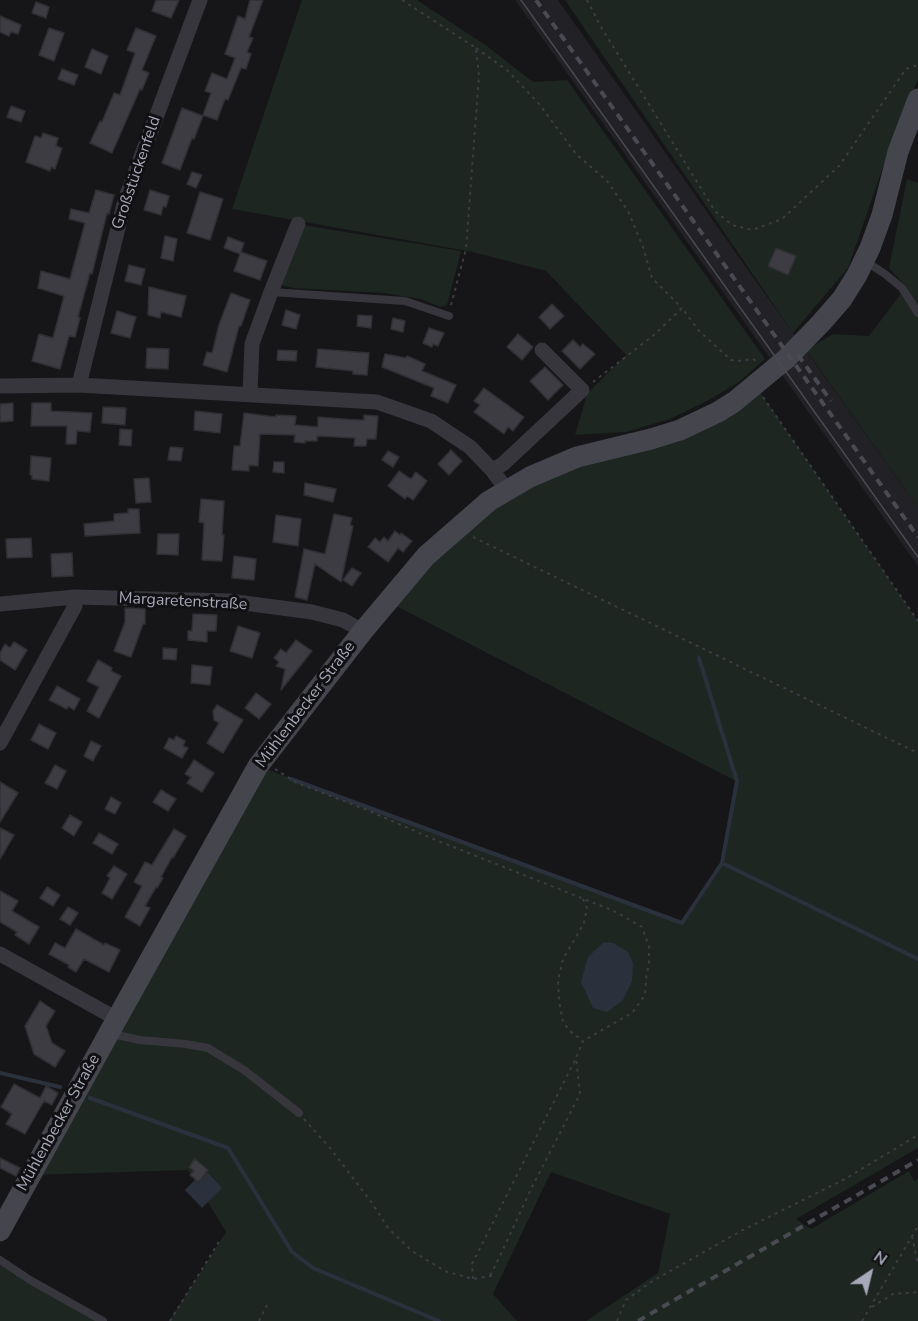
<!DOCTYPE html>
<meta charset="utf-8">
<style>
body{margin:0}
#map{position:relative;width:918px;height:1321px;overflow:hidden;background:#161518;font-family:"Nunito Sans",sans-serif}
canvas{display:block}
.north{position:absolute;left:840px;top:1243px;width:60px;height:60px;-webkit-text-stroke:4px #111013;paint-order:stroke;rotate:35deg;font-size:16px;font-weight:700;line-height:24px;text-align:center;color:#a7a8b8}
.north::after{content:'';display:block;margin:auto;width:21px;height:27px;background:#a7a8b8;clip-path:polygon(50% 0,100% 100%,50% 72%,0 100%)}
</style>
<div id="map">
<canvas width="918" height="1321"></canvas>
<div class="north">N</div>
</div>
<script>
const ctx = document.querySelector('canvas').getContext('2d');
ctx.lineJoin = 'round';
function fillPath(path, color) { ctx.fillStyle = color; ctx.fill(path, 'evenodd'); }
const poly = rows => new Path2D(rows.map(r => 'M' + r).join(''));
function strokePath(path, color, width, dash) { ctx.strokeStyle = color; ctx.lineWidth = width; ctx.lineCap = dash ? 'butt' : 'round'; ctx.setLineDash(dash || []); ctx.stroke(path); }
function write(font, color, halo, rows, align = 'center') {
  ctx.font = font + ' "Nunito Sans",sans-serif'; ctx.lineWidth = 6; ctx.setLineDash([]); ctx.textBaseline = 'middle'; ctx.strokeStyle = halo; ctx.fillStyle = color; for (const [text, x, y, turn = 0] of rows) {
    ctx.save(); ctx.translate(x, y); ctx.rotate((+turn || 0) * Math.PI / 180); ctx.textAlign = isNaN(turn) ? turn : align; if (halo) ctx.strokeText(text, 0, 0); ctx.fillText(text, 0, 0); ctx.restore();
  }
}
const built = poly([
 [515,0,558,0,743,263,918,507,918,566]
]);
const green = poly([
 [302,0,417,0,487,46,533,82,567,80,765,359,739,382,709,400,670,419,626,432,575,435,587,394,626,355,546,271,473,252,232,209],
 [565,0,918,0,918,79,882,170,848,268,793,333],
 [907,179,918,183,918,507,806,350,833,334,869,336,906,287,889,268],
 [303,225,461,251,447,305,440,307,421,299,384,293,293,288,281,285],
 [755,385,918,621,918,1148,796,1219,811,1229,909,1171,914,1181,918,1179,918,1321,586,1321,658,1273,670,1214,551,1172,493,1294,517,1321,169,1321,226,1232,188,1170,31,1175,258,766,682,923,722,863,736,781,396,606,433,561,489,501,579,465],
 [0,1264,103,1321,0,1321]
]);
const water = poly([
 [604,942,613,943,628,952,633,963,632,981,623,1000,607,1012,593,1008,581,982,588,957],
 [205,1170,222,1188,202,1208,185,1190]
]);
const stream = poly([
 [699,658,737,781,722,863],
 [291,779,682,923,722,863,918,959],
 [0,1073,60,1087],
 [90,1098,228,1148,292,1252,313,1268,439,1321]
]);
const building = poly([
 [156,0,179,0,171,18,152,11,156,0],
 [250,0,263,0,249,37,253,38,247,52,251,54,246,69,241,68,228,100,225,99,217,120,203,115,211,93,205,91,212,73,227,79,235,58,225,54,238,16,245,19,250,0],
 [36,2,49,7,46,18,32,13,36,2],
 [0,16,21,25,18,34,11,32,9,36,0,32,0,16],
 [49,28,64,33,54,61,39,55,49,28],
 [136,28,156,36,142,70,149,73,142,90,140,89,112,153,90,143,100,121,102,122,114,93,120,95,135,53,127,50,136,28],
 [92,49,108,56,101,74,85,67,92,49],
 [62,69,78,75,74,85,58,79,62,69],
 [11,106,25,111,21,122,7,117,11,106],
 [182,108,203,116,194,139,192,138,180,170,162,163,182,108],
 [43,133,58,138,56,146,62,148,55,169,51,167,50,171,26,162,35,136,41,138,43,133],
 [192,172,202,175,196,188,187,184,192,172],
 [96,190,114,195,109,214,107,213,92,274,90,273,78,317,80,318,75,337,69,336,60,369,32,361,39,334,53,338,64,296,38,288,41,271,70,279,85,223,69,219,71,209,89,213,96,190],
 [150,190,169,196,166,207,163,206,161,215,144,210,150,190],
 [200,192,223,199,210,240,187,233,200,192],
 [165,236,177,239,173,261,161,258,165,236],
 [228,237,244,243,241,252,267,261,260,280,234,271,240,254,224,248,228,237],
 [776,248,796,256,788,275,768,266,776,248],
 [129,265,145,269,141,285,125,281,129,265],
 [149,287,186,296,181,317,161,312,160,318,148,315,149,287],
 [231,293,250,300,241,326,239,326,227,372,203,365,207,352,212,353,219,325,231,293],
 [552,304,564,316,550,329,539,317,552,304],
 [286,310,300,315,296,329,282,325,286,310],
 [117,311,136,317,130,338,111,333,117,311],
 [358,315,372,316,371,328,357,326,358,315],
 [393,318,405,321,403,332,391,329,393,318],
 [429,328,444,333,438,346,433,344,432,347,423,343,429,328],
 [518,334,533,347,522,360,507,347,518,334],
 [573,340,580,347,583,344,595,354,580,369,562,351,573,340],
 [147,348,169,349,168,369,146,368,147,348],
 [318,349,369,353,367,375,353,374,353,371,316,367,318,349],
 [278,350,297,351,296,361,277,360,278,350],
 [385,354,406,358,407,356,425,364,422,371,456,385,448,403,431,396,434,388,382,367,385,354],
 [545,367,563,385,548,400,530,381,545,367],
 [484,388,524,417,513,431,508,427,504,434,474,412,480,405,474,401,484,388],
 [13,403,13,421,0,422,0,404,13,403],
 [32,403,51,403,51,411,92,413,90,432,77,431,76,444,66,444,67,426,31,426,32,403],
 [103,407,126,408,125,425,102,423,103,407],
 [195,411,222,414,220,433,194,430,195,411],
 [244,413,276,417,276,415,296,416,295,425,318,427,318,417,356,420,364,420,364,415,378,416,376,439,367,439,366,446,354,446,355,438,317,436,317,441,305,441,305,443,294,442,295,435,260,434,258,466,249,465,249,471,232,470,234,446,240,446,244,413],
 [120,429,132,430,131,446,119,445,120,429],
 [170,447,183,448,181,461,168,460,170,447],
 [451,450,462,461,449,475,438,464,451,450],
 [388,451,399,457,393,467,382,460,388,451],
 [31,456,51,458,49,481,32,479,32,475,30,475,31,456],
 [274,462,284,462,284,473,273,472,274,462],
 [399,471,411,479,416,472,427,481,413,500,407,496,405,499,388,486,399,471],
 [149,478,151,502,136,503,134,479,149,478],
 [305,483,336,489,333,502,304,495,305,483],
 [201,499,224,501,222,535,224,535,222,561,202,560,204,523,199,522,201,499],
 [128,509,139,509,140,533,85,536,84,524,114,521,114,514,128,513,128,509],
 [334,514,352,518,350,525,353,526,341,582,315,564,307,600,295,597,304,549,325,554,334,514],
 [276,515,301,519,298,546,273,542,276,515],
 [395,531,400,535,401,533,412,541,403,552,398,548,388,562,368,547,375,538,380,542,384,537,388,541,395,531],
 [158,534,179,534,178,555,157,554,158,534],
 [31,538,32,557,7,558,6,539,31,538],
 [72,553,73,576,52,577,51,554,72,553],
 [234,556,256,559,254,580,232,578,234,556],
 [352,568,361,573,352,586,343,580,352,568],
 [125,608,145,609,145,624,143,624,131,657,114,651,125,622,125,608],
 [193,614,217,615,216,631,207,631,207,642,188,640,188,631,192,631,193,614],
 [238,626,260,633,252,658,230,651,238,626],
 [296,640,312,651,281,690,285,669,276,666,279,662,274,658,281,649,286,653,296,640],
 [14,642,27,650,15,670,0,660,0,653,5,644,10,648,14,642],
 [163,648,177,649,176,660,163,659,163,648],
 [98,660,112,668,111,671,121,676,99,718,87,711,99,687,87,681,98,660],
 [192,665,212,667,210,685,191,683,192,665],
 [57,686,80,699,74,710,68,706,67,709,49,700,57,686],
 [256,693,271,704,259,719,245,708,256,693],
 [217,705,243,720,223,753,207,743,219,723,214,720,213,711,217,705],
 [39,724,56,733,48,749,31,740,39,724],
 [176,736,185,741,183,746,188,748,182,758,164,748,169,738,174,740,176,736],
 [91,741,101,746,93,761,84,756,91,741],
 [194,760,214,773,202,792,187,783,191,777,185,774,194,760],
 [55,765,66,771,57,789,45,783,55,765],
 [0,782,18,793,0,822,0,782],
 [161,790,176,799,168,811,153,802,161,790],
 [111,797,121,803,115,814,105,809,111,797],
 [70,815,82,822,74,836,62,828,70,815],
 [0,828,14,835,0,859,0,828],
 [174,829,186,836,173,858,172,857,161,877,163,878,157,888,156,887,145,906,150,908,140,926,125,917,142,886,134,882,145,862,152,865,174,829],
 [99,833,118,844,112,854,93,843,99,833],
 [114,866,127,874,112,899,102,893,110,878,107,876,114,866],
 [47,887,60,895,53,906,40,898,47,887],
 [0,891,18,901,12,911,39,927,29,944,15,935,17,932,0,922,0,891],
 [68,907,78,913,70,925,60,919,68,907],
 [76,929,104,945,105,943,120,950,109,972,84,959,76,972,68,967,69,965,49,954,55,943,65,948,76,929],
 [40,1001,55,1011,46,1026,52,1043,65,1051,55,1067,34,1054,25,1026,40,1001],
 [14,1084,40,1098,46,1086,58,1093,52,1105,44,1101,25,1134,6,1124,12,1114,1,1107,14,1084],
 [0,1158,20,1168,16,1176,0,1168,0,1158],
 [195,1159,208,1170,199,1182,190,1175,194,1171,189,1167,195,1159]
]);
const path = poly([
 [402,0,476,48,479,76,466,249,451,305],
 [587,0,601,27,715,211,732,225,752,230,782,219,839,166,906,69,914,66,918,67],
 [476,48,508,71,540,105,576,154,607,181,628,211,643,247,652,278,682,308],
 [593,382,654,335,682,308,699,331,731,360,738,361,753,359,756,361],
 [763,397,918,621],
 [473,537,918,753],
 [275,769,297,783,367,810,431,838,614,911,642,927,649,946,649,962,646,979,645,995,632,1013,583,1041,576,1058,580,1094,531,1189,500,1256,490,1276],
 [583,899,587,908,584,923,563,959,558,980,559,1001,563,1022,570,1031,583,1041],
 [304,1119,330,1148,372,1203,388,1228,412,1251,445,1271,473,1279,496,1275],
 [912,1236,918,1265],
 [473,1279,472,1264,576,1058],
 [872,1307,893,1294,918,1292],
 [170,1321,220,1240],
 [259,1321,269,1301],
 [617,1321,626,1300,651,1282,741,1231,845,1179,918,1135],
 [862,1321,918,1226]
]);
const service = poly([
 [865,261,885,274,902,288,918,313],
 [271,292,405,301,449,316],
 [112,1034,140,1040,186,1044,208,1048,244,1070,299,1113],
 [0,1260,30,1280,103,1321]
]);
const minor = poly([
 [200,0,125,200,79,385,377,402,431,421,470,447,492,470,507,490],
 [0,386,79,385],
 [250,394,252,344,271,292,298,224],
 [492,470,503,464,582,390,542,350],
 [0,604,75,597,229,601,312,612,343,620,363,631],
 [0,743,75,606,75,597],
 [0,954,117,1019]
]);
const secondary = poly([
 [0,1231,109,1033,258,766,363,631,426,556,489,501,530,477,577,457,651,439,680,430,718,412,734,402,786,359,821,323,842,299,857,275,870,248,882,215,898,152,918,99]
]);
const tram = poly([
 [521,0,918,557]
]);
const rail = poly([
 [536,0,918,537],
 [798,355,831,401],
 [638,1321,918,1160]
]);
const streetNames = [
 ["Großstückenfeld",137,173,-71],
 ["Margaretenstraße",183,602,3],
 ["Mühlenbecker Straße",306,705,-53],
 ["Mühlenbecker Straße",59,1123,-61]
];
fillPath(built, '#222125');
fillPath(green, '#1d2620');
fillPath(water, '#2b313c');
strokePath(stream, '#2b313c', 4);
fillPath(building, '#3d3c42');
strokePath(building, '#302f34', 1.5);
strokePath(path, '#3c3d44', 2, [3, 4.5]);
strokePath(service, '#37363d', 8);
strokePath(minor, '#37363d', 15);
strokePath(secondary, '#44454d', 21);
strokePath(tram, '#494a52', 1.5);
strokePath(rail, '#494a52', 4, [8, 6]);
write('16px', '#a7a8b8', '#111013', streetNames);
</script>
